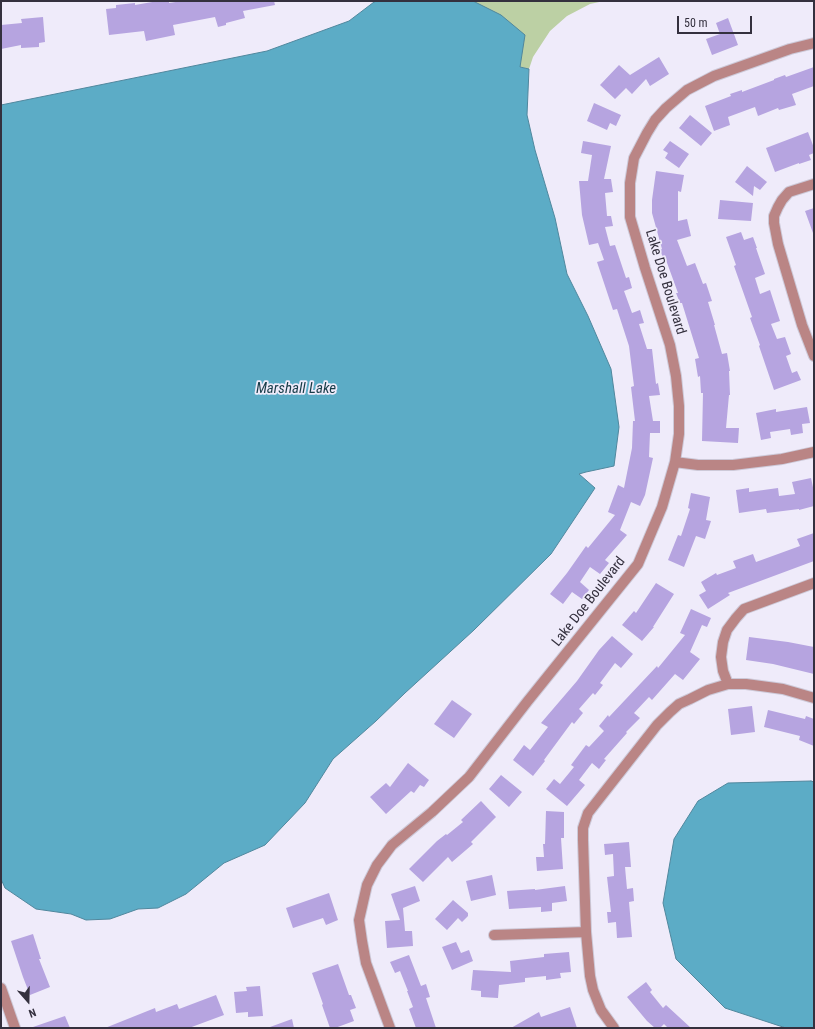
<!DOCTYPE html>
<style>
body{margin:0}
#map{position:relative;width:815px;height:1029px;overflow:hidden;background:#efebfa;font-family:"Roboto Condensed",sans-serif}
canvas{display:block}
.frame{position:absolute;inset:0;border:2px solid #34303e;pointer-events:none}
.north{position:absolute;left:8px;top:981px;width:40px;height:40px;-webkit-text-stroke:3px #efebfa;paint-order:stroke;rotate:160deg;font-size:11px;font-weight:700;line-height:16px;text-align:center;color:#34303e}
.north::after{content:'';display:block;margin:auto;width:14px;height:18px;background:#34303e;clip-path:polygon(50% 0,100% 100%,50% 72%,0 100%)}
.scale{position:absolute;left:677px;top:16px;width:75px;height:18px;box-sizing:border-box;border:2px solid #34303e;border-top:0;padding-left:5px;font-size:12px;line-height:14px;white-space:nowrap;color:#34303e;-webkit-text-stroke:3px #efebfa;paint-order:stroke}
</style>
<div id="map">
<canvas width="815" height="1029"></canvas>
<div class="frame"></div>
<div class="north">N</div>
<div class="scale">50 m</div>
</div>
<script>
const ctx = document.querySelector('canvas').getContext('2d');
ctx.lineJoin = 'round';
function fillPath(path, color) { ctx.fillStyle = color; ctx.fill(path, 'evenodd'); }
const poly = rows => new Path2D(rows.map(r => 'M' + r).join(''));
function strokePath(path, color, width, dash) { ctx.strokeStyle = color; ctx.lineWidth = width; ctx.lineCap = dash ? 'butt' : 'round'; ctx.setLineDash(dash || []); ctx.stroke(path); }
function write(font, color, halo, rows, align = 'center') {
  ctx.font = font + ' "Roboto Condensed",sans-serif'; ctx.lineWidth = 3.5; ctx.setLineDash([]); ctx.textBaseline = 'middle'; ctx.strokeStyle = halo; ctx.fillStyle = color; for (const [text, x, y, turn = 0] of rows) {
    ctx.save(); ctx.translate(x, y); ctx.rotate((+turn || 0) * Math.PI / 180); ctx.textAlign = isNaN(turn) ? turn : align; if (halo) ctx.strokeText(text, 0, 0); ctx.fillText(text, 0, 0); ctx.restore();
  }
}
const green = poly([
 [473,1,604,1,590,4,567,16,550,31,533,57,529,69,520,67]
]);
const water = poly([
 [377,1,473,1,501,15,525,35,520,67,529,69,527,115,535,150,555,218,567,274,588,316,611,369,619,427,614,466,586,472,579,474,595,488,551,554,474,630,405,693,376,721,333,759,305,803,265,845,224,863,186,894,158,908,138,909,110,919,86,920,71,914,36,909,5,888,1,879,1,105,267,51,349,21,374,2,377,1],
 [811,781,814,782,814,1028,786,1028,725,1008,676,959,663,903,674,839,698,801,728,783,811,781]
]);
const building = poly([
 [158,1,169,1,169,3,182,1,274,1,275,5,243,11,245,18,226,23,226,25,218,27,215,17,173,25,175,35,146,41,144,31,109,35,106,9,116,8,116,5,135,3,135,5],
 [43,17,45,42,39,43,39,47,21,48,21,45,1,49,1,25,22,23,21,19],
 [728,18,738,45,712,55,706,39,720,34,716,23],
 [659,57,669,74,650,86,646,79,632,94,626,88,615,99,600,85,619,65,630,75],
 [814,67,814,86,792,94,796,105,779,110,778,108,758,116,755,107,728,117,730,125,714,131,705,106,731,96,730,94,742,90,742,92,774,80,774,79,785,75,786,77],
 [594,103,621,115,616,126,610,123,607,130,587,121],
 [690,115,712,133,701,146,679,128],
 [808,132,814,148,814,153,809,155,811,160,799,164,799,163,775,172,766,148],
 [583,141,611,146,604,179,611,179,613,192,605,193,607,216,611,216,613,226,605,227,610,246,615,245,626,278,629,277,632,288,624,291,632,313,640,310,644,323,639,324,647,349,652,349,656,384,658,383,660,395,649,396,653,421,660,421,660,433,650,433,649,457,653,458,645,495,640,506,631,502,620,530,627,535,605,560,609,563,600,574,590,567,580,582,589,590,582,599,572,592,563,604,550,594,567,573,586,546,588,548,615,515,608,512,618,485,624,488,632,448,633,421,635,421,631,387,634,386,629,346,617,309,613,310,597,262,604,260,598,243,589,245,582,215,579,181,588,181,592,155,581,153],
 [670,141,689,154,679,168,665,158,668,153,663,150],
 [747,166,767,182,760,190,754,186,753,196,735,182],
 [656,171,684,175,681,192,678,191,678,221,687,219,691,236,677,240,687,266,695,263,703,284,706,283,712,301,708,302,715,325,714,325,722,354,727,353,730,371,729,371,730,395,729,395,726,428,739,428,738,443,702,441,703,393,701,393,700,376,698,377,695,359,699,358,682,303,680,303,676,293,678,293,666,260,664,260,660,250,662,249,652,213,652,200],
 [720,200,753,203,751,221,718,219],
 [814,208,814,233,813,233,805,211],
 [741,232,744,240,753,237,757,248,756,248,765,274,755,278,760,294,770,290,780,321,771,324,777,339,785,337,791,354,786,356,792,373,797,371,801,380,774,390,759,346,760,345,750,318,752,317,734,266,736,265,726,237],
 [807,407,810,423,802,424,803,433,791,435,790,429,770,432,771,438,761,440,756,413,776,409,776,412],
 [811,478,814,492,814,506,799,510,799,509,767,513,766,509,739,513,736,490,749,488,749,492,778,488,779,496,795,494,792,482],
 [691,493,710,497,706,520,711,521,705,539,696,536,684,567,668,560,678,535,681,536,690,509,688,508],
 [814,533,814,561,728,593,730,595,708,609,699,595,706,591,701,582,716,573,717,575,736,568,733,561,753,554,756,562,800,546,797,539],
 [656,583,674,594,653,627,654,627,642,641,622,625,634,611,636,613],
 [691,609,711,618,707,627,702,625,690,652,700,659,683,680,675,674,652,700,649,697,634,713,640,718,626,732,627,733,604,759,606,760,599,769,592,763,579,780,585,785,567,806,546,789,554,779,560,784,574,767,571,765,586,745,589,747,604,731,599,726,608,715,609,717,657,666,658,668,685,635,680,633],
 [612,636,633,654,621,668,615,663,600,683,603,685,595,695,593,693,579,709,583,713,574,724,572,722,544,760,545,761,533,776,513,760,524,745,530,750,548,727,541,723,577,681,599,650],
 [749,637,788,642,814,647,814,674,773,664,746,660],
 [452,700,472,714,454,738,434,724],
 [752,706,755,732,731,735,728,709],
 [768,710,805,719,806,716,814,719,814,746,799,740,800,736,764,727],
 [408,763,429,780,424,787,420,785,414,793,411,791,386,814,370,797,386,783,390,787],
 [501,775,522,792,509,807,489,789],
 [481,801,496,817,471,842,473,844,452,862,448,857,423,882,409,869,437,841,446,834,447,835,463,822,461,820],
 [546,811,564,812,564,838,561,838,563,869,537,871,536,857,544,857,543,844,545,844],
 [629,842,631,867,625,867,627,889,633,888,634,901,629,902,632,937,617,938,616,922,608,923,607,912,611,912,607,877,614,876,613,854,605,855,604,844],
 [492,875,496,895,471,901,466,881],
 [415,886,420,901,403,908,405,931,412,931,413,946,387,948,385,921,400,920,391,894],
 [565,886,567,901,552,903,552,911,541,912,541,907,509,909,507,891,535,889,535,890],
 [329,893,338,920,326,925,323,918,293,928,286,908],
 [453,900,468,913,468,916,462,922,458,918,447,930,435,919],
 [33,934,41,959,39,959,50,987,30,995,23,977,11,941],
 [456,942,461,953,469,950,473,961,452,970,442,947],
 [569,952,571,972,560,973,561,978,546,980,546,976,525,978,525,982,499,985,498,998,481,997,481,991,471,990,473,970,511,972,510,961,544,957,544,954],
 [409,955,421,986,426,984,430,997,426,998,436,1028,416,1028,409,1009,413,1007,407,991,408,991,400,971,395,973,390,962],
 [338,964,349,995,351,995,356,1008,350,1010,354,1021,335,1028,330,1028,322,1005,323,1004,312,973],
 [646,982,652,990,650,992,663,1008,666,1005,691,1028,668,1028,664,1024,660,1028,655,1028,647,1021,627,997],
 [260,986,263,1016,248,1017,248,1012,236,1013,234,992,247,991,246,987],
 [216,995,224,1015,189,1028,105,1028,155,1008,156,1012,177,1004,179,1009],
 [570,1007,577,1028,511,1028,539,1012,541,1017],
 [65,1016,70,1028,33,1028,33,1027],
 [292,1019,294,1028,271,1028,270,1027]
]);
const minor = poly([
 [814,184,789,192,782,200,778,207,774,216,774,223,778,244,802,325,814,356],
 [675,462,698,465,733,465,782,459,814,452],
 [728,684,723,671,721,657,723,642,727,630,736,618,744,609,814,583],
 [494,935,586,932],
 [1,988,15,1028],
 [390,1028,366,963,362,941,359,920,367,885,377,865,392,845,432,812,469,777,527,702,638,564,662,507,675,462,679,434,679,406,676,376,670,345,645,268,630,217,630,183,634,158,647,133,655,120,666,108,687,90,714,76,790,49,814,43],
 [614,1028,601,1010,593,990,590,976,586,932,583,840,583,828,588,813,657,725,670,712,679,704,690,699,708,690,728,684,746,684,783,689,814,698]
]);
const streetNames = [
 ["Lake Doe Boulevard",665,282,73],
 ["Lake Doe Boulevard",589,602,-52]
];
const waterNames = [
 ["Marshall Lake",296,389]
];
fillPath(green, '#bcd0a4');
fillPath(water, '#5cacc6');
strokePath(water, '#50879d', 1);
fillPath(building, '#b6a4e0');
strokePath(minor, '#cdc9d8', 12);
strokePath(minor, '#ba8585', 10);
write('14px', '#34303e', '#efebfa', streetNames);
write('italic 15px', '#163b47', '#efebfa', waterNames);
</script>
